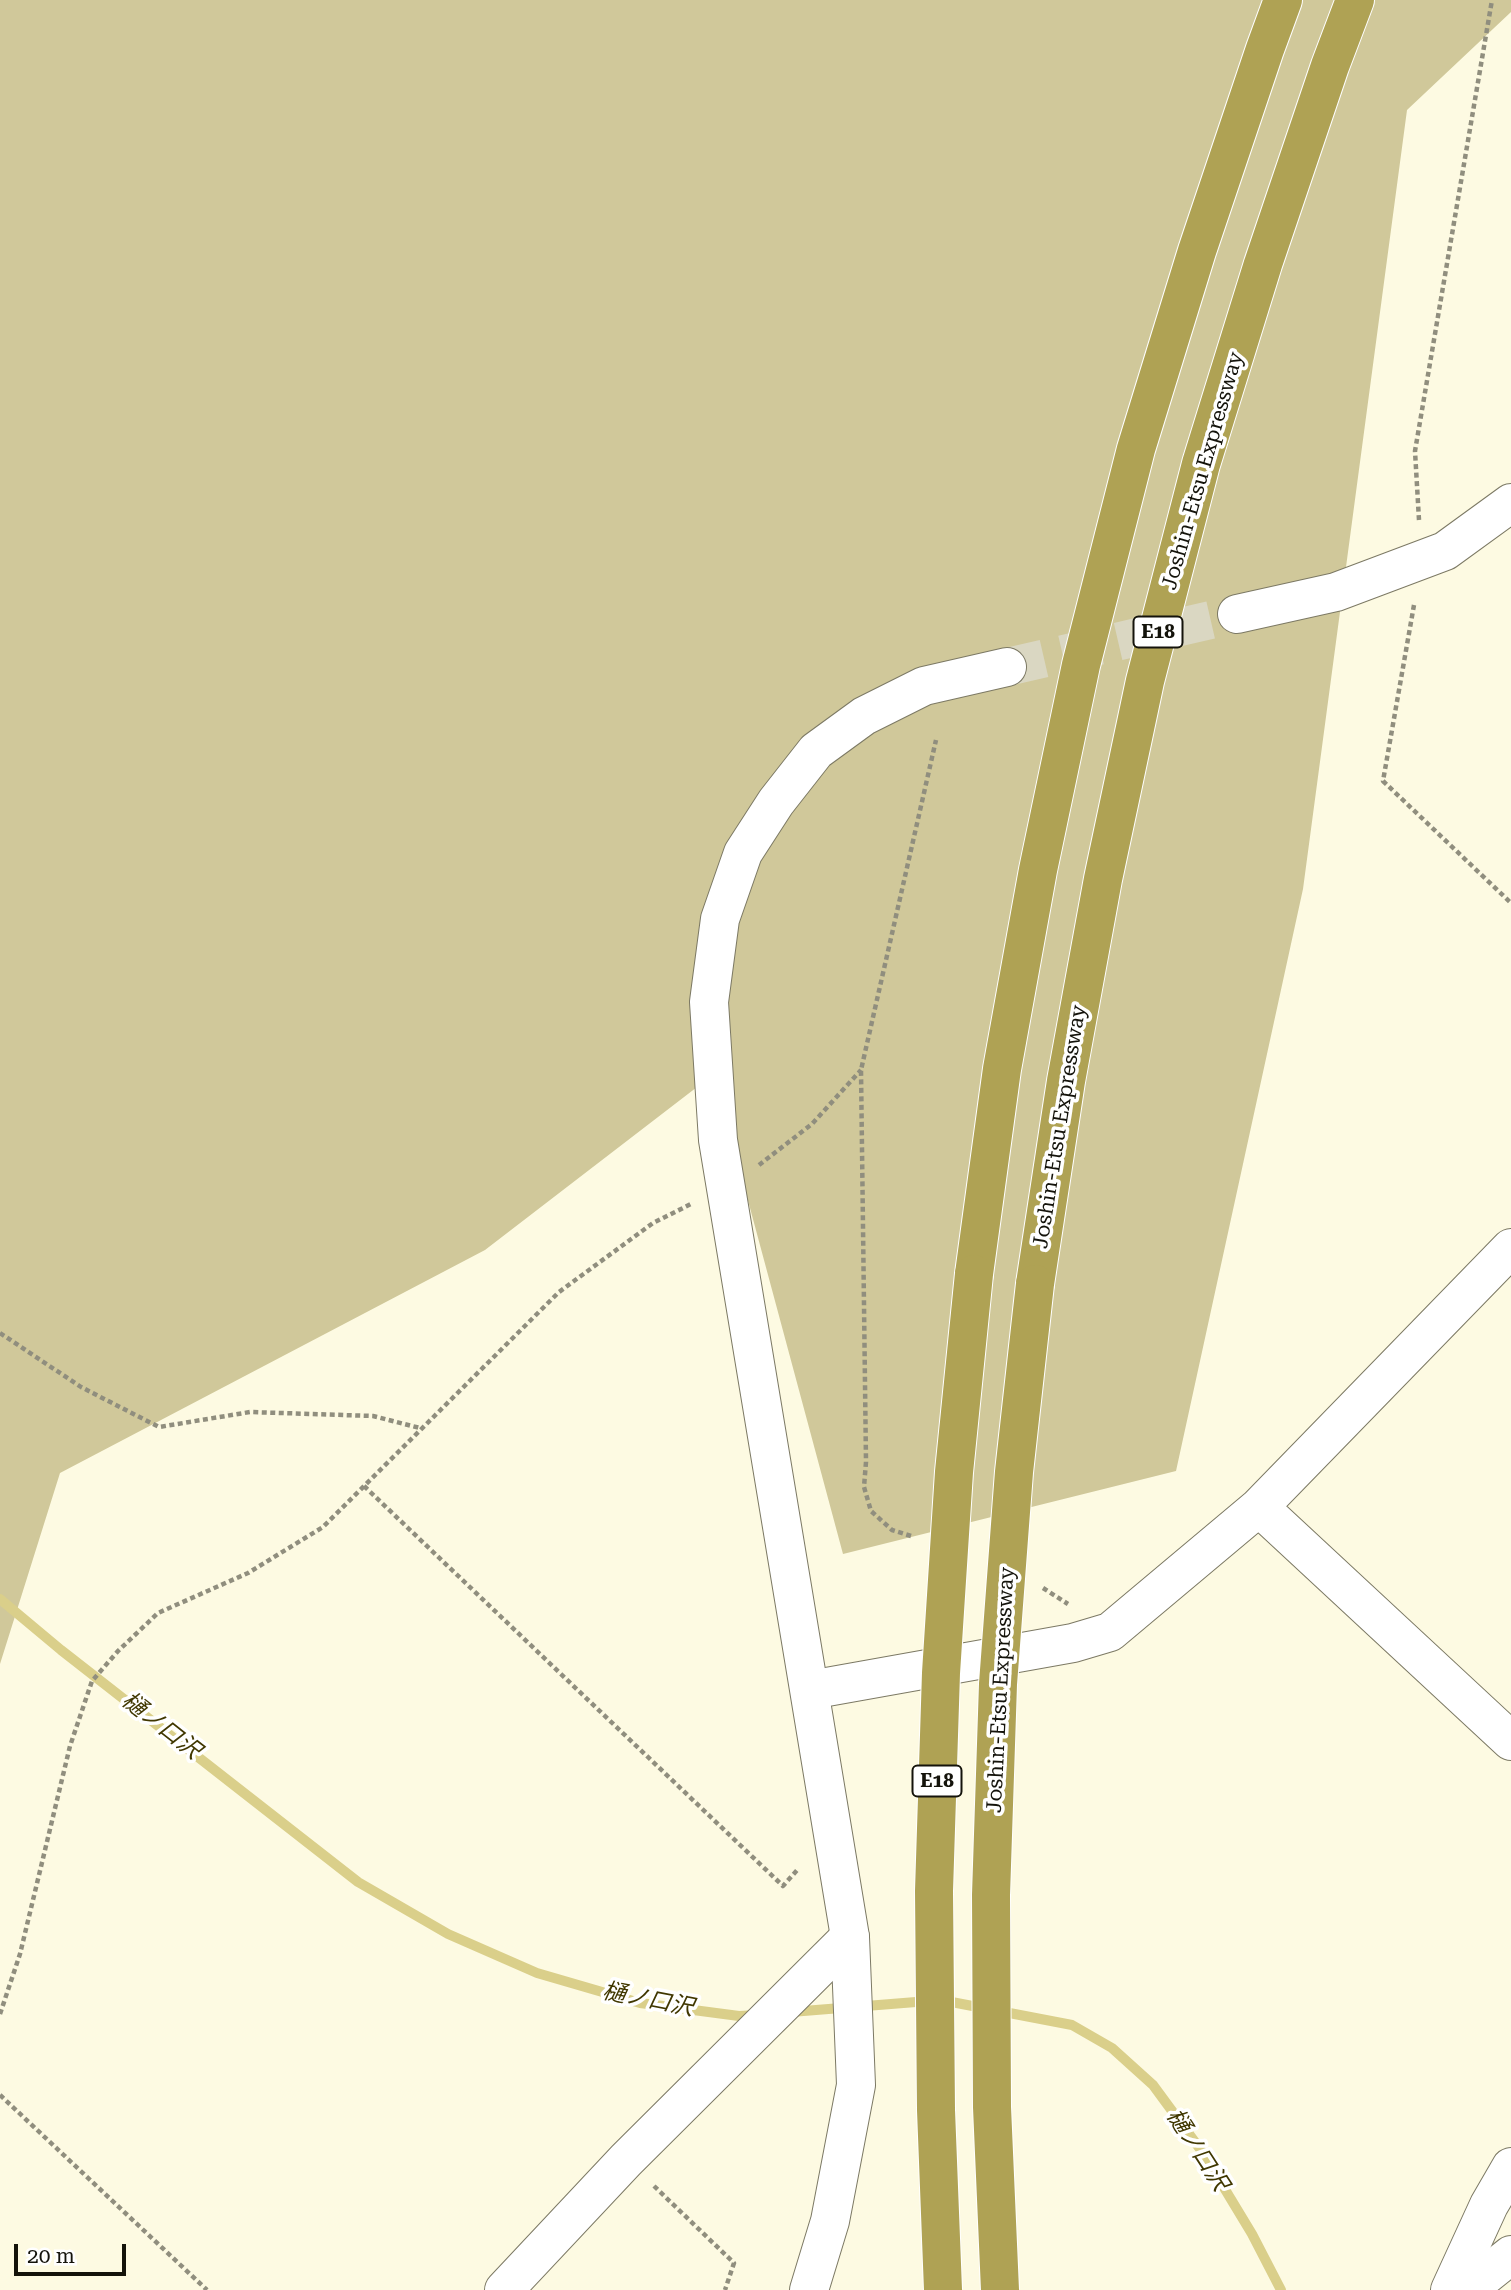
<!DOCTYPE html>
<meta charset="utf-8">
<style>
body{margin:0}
#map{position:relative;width:1511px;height:2290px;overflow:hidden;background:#fdfae2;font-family:"Roboto Serif",serif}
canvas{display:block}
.scale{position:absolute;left:14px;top:2244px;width:112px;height:32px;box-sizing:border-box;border:4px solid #14130b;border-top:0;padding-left:9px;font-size:21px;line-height:24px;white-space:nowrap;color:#14130b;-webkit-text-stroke:5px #fff;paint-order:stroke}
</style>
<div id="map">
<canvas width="1511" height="2290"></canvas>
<div class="scale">20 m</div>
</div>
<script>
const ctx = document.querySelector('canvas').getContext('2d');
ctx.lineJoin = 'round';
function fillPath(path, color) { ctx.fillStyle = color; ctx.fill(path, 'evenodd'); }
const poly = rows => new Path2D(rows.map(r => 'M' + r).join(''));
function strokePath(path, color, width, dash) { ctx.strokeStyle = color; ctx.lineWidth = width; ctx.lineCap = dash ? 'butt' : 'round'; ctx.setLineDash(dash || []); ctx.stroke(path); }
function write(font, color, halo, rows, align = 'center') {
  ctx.font = font + ' "Roboto Serif","Noto Sans JP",serif'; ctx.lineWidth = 7; ctx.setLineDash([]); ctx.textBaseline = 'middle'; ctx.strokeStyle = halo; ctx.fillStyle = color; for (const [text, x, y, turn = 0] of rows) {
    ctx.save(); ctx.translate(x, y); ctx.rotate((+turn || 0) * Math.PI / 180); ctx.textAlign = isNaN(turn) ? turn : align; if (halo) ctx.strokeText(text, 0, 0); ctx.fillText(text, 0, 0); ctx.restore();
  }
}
const green = poly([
 [0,0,1511,0,1511,12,1407,110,1303,889,1176,1471,843,1554,714,1074,485,1250,60,1473,0,1664]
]);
const stream = poly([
 [0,1599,61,1650,358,1882,448,1934,537,1973,640,2003,739,2016,757,2015],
 [999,2011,1072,2025,1112,2048,1153,2085,1203,2153,1252,2234,1281,2290],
 [791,2012,941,2000,983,2008]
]);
const secondaryTunnel = poly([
 [1007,667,1237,614]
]);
const path = poly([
 [1419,520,1415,451,1492,0],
 [1414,605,1383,781,1511,903],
 [759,1165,812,1124,861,1070],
 [0,1333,81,1387,159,1427,250,1412,373,1416,420,1428],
 [364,1486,783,1886,799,1868],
 [911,1536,892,1530,871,1511,864,1487,866,1462,861,1070,936,740],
 [1043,1588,1068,1604],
 [0,2014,20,1954,70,1746,92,1681,118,1651,158,1613,248,1573,323,1527,559,1292,653,1223,691,1204],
 [0,2095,207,2290],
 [654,2186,734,2263,725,2290]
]);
const street = poly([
 [1259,1507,1511,1741],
 [810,1690,1073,1643,1110,1632,1259,1507,1511,1248],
 [504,2290,626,2160,850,1937],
 [1450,2290,1489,2205,1511,2167]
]);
const secondary = poly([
 [1237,614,1336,592,1445,551,1511,503],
 [809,2290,830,2221,856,2085,850,1937,718,1140,709,1002,720,919,743,853,776,802,816,751,864,716,924,686,1007,667],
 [1467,2290,1511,2255]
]);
const highway = poly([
 [974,1274,1002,1069,1038,870,1081,665,1136,449,1197,251,1265,49,1283,0],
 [1035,1284,1066,1081,1103,879,1145,681,1201,464,1263,264,1330,66,1355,0]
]);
const highwayBridge = poly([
 [943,2290,936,2110,934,1891,941,1673,954,1472,974,1274],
 [1000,2290,992,2107,991,1895,998,1684,1014,1472,1035,1284]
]);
const shields = [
 [1158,632,49],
 [937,1781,49]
];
const shieldNames = [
 ["E18",1158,632],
 ["E18",937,1781]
];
const streetNames = [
 ["Joshin-Etsu Expressway",1203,471,-74],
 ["Joshin-Etsu Expressway",1060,1127,-81],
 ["Joshin-Etsu Expressway",1001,1690,-87]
];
const waterNames = [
 ["樋ノ口沢",161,1726,38],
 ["樋ノ口沢",648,2000,11],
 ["樋ノ口沢",1197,2150,57]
];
fillPath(green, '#d0c89a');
strokePath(stream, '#dacf8a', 10);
strokePath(secondaryTunnel, '#dad7c2', 38, [38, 19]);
strokePath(street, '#7c7964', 40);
strokePath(secondary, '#7c7964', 40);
strokePath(highway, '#fff', 40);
strokePath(path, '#908e7e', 4.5, [5, 3.5]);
strokePath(street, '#fff', 38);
strokePath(secondary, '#fff', 38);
strokePath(highway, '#afa254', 38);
strokePath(highwayBridge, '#fff', 40, []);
strokePath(highwayBridge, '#afa254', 38);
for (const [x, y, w] of shields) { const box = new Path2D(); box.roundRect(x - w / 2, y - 15.5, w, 31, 5); ctx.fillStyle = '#fff'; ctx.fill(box); strokePath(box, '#14130b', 2); }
write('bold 19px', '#14130b', null, shieldNames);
write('21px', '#14130b', '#fff', streetNames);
write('italic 23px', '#403700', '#fff', waterNames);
</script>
